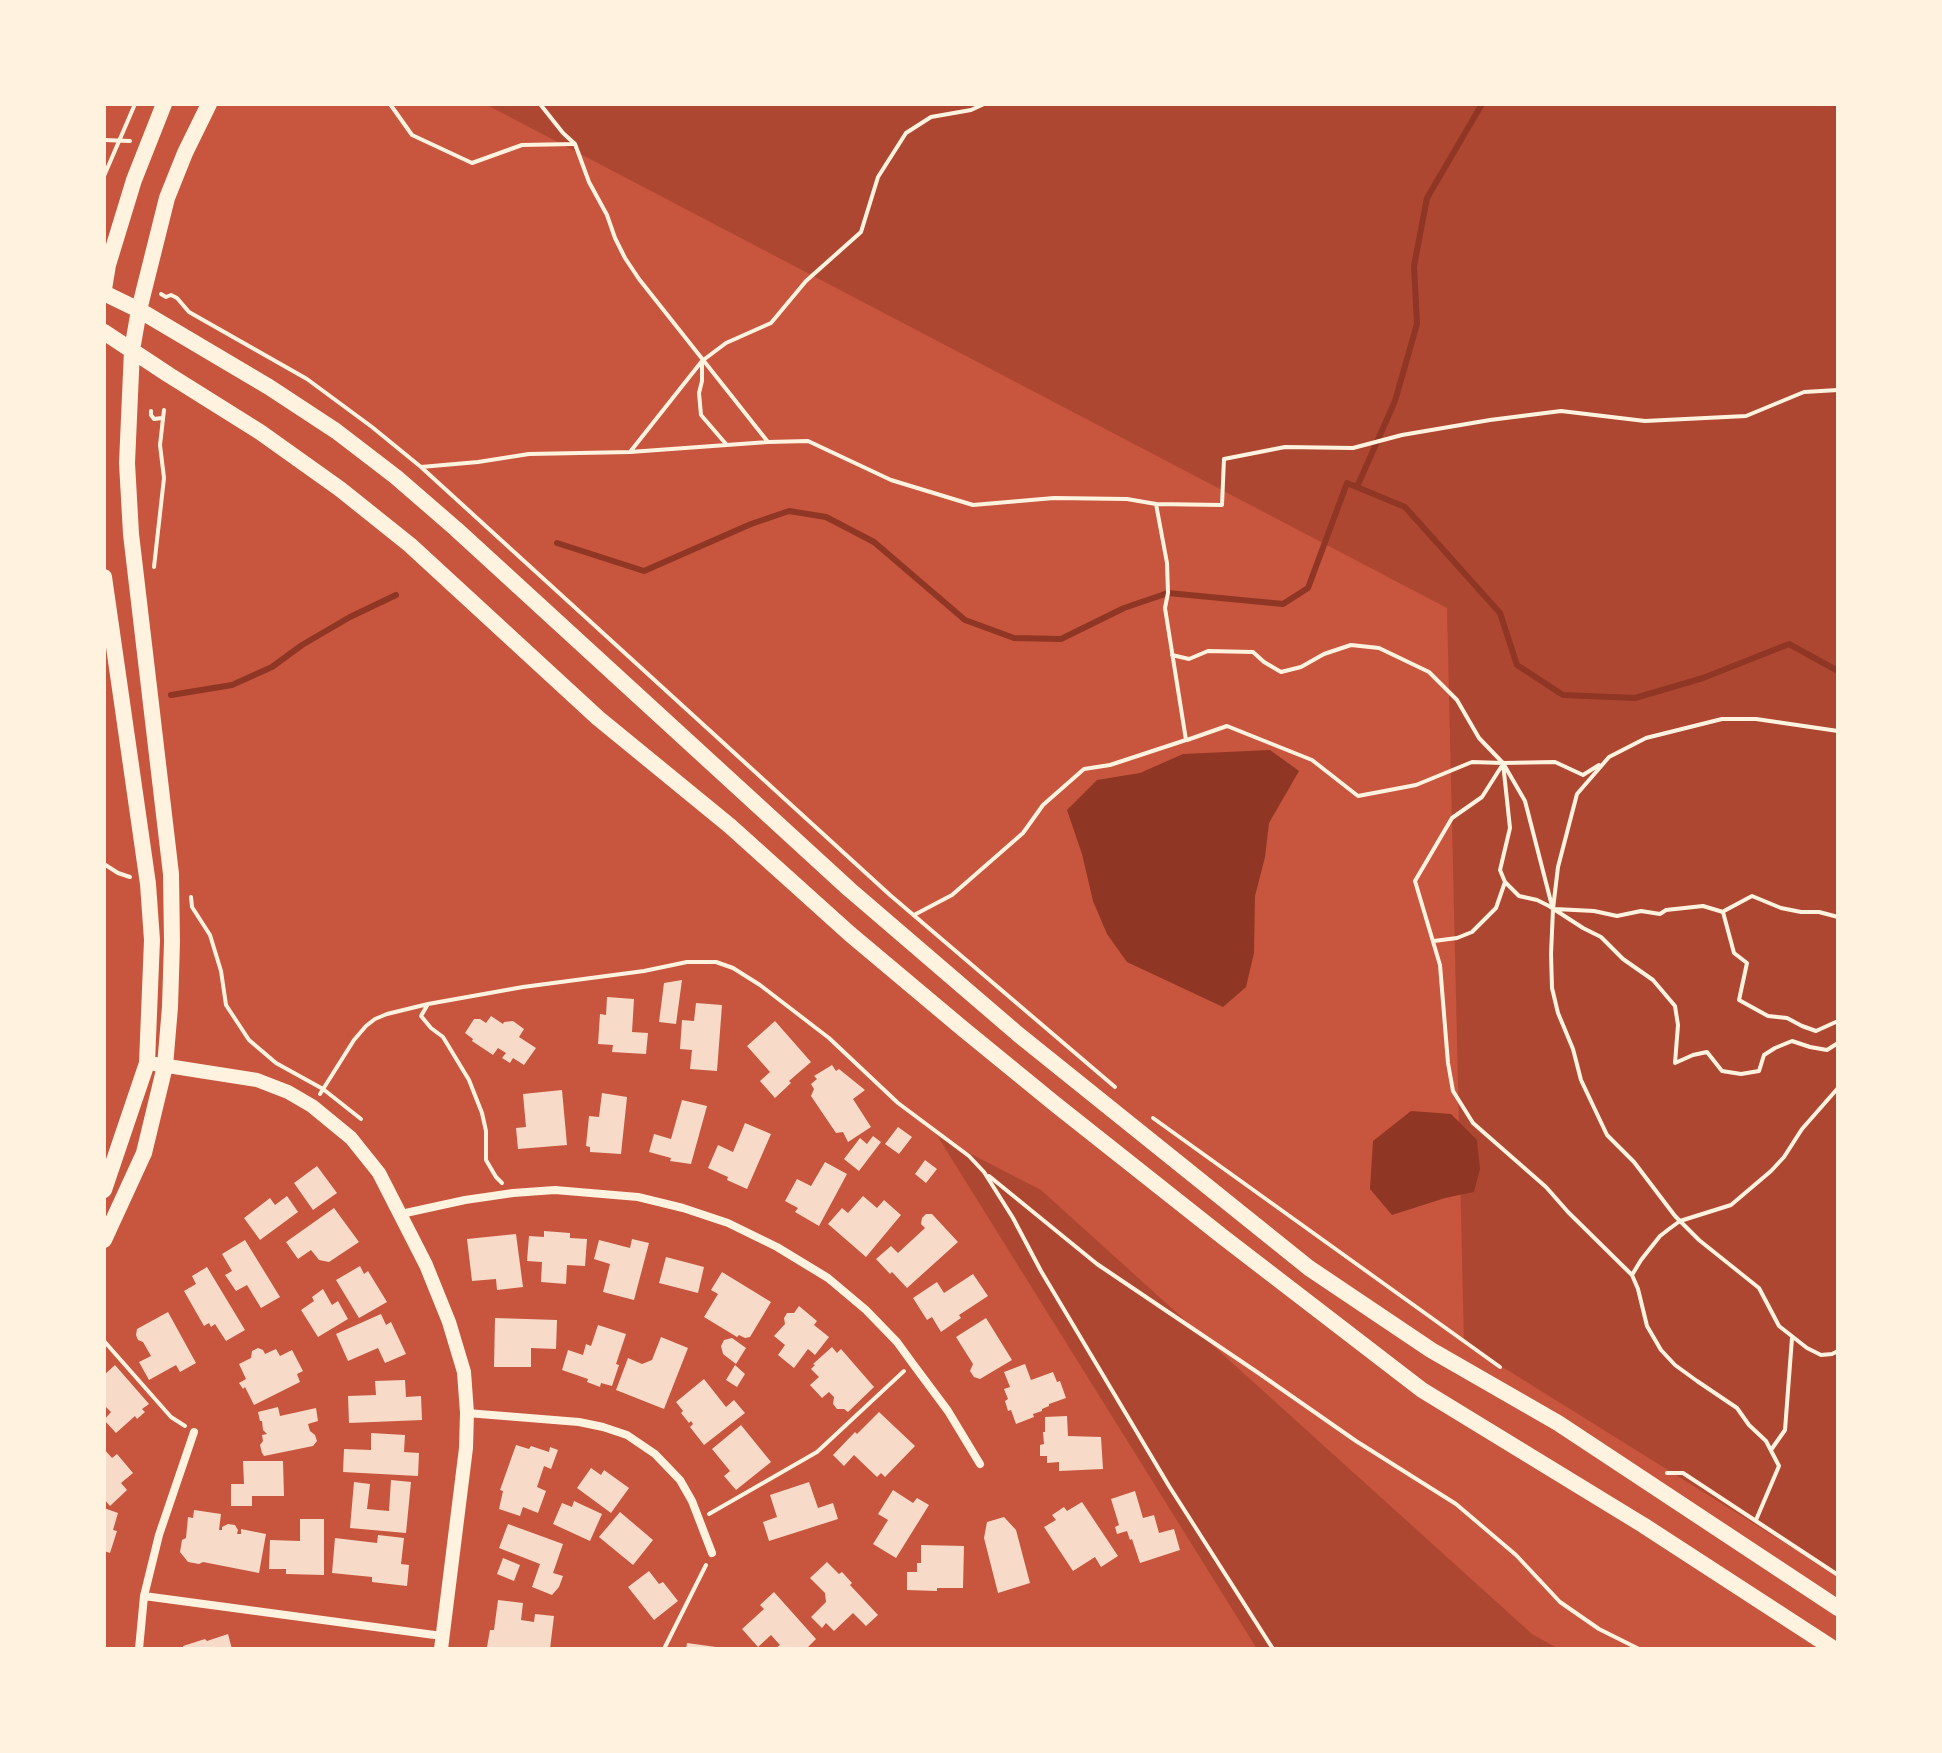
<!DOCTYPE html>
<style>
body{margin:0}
#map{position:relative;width:1942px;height:1753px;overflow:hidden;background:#c8553d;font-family:Commissioner,sans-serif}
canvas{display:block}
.frame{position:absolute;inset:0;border:106px solid #fff3e0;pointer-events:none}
</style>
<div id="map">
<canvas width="1942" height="1753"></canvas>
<div class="frame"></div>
</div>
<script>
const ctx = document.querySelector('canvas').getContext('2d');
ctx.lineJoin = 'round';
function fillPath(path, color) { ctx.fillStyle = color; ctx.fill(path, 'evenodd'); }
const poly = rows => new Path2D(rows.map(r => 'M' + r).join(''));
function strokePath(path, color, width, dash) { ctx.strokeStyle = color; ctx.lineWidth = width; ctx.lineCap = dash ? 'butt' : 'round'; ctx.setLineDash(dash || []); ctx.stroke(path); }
const green = poly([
 [485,104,1838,104,1838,1576,1464,1343,1447,608],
 [938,1137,1041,1190,1532,1634,1559,1649,1257,1649]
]);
const water = poly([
 [1270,750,1299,771,1269,823,1265,857,1255,896,1254,953,1246,987,1223,1007,1127,962,1107,934,1093,901,1082,854,1067,810,1097,780,1140,773,1183,754],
 [1411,1111,1451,1114,1477,1140,1480,1169,1474,1192,1445,1198,1392,1215,1370,1189,1373,1141]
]);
const stream = poly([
 [1357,487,1395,401,1417,324,1414,266,1427,198,1482,104],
 [557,543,644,571,751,524,789,511,826,517,874,542,965,620,1014,638,1061,639,1124,608,1168,593,1283,604,1308,588,1347,483,1405,507,1500,613,1517,665,1563,695,1635,698,1703,678,1789,644,1838,671],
 [171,695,232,685,272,667,302,645,350,617,396,595]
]);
const building = poly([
 [682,980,676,1024,659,1022,664,983],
 [607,997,634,999,632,1032,648,1033,646,1054,612,1052,613,1045,598,1044,600,1014,606,1015],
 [696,1003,722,1005,717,1071,690,1069,692,1050,680,1049,682,1020,694,1021],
 [491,1016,503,1024,504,1022,513,1021,524,1029,519,1037,536,1048,524,1065,513,1058,510,1063,502,1058,506,1053,498,1048,493,1055,472,1041,473,1039,465,1033,474,1019,480,1019,486,1023],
 [775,1021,811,1062,789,1081,791,1083,775,1098,760,1081,770,1072,747,1046],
 [832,1065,836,1071,839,1069,865,1090,853,1099,871,1127,848,1142,843,1132,836,1133,811,1096,814,1089,811,1084,817,1079,814,1076],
 [562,1090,567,1145,518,1149,516,1128,526,1127,523,1094],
 [602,1093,627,1097,621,1154,590,1152,590,1147,586,1146,589,1116,599,1117],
 [682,1100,707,1106,691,1164,670,1161,671,1158,649,1152,654,1134,671,1139],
 [745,1123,771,1134,747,1189,727,1180,728,1177,708,1168,718,1145,733,1152],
 [898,1127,912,1137,899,1154,885,1144],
 [873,1136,881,1142,859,1171,844,1159,860,1138,867,1144],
 [925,1160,937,1169,926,1183,915,1174],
 [825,1162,847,1174,819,1226,795,1212,798,1208,785,1201,797,1179,811,1186],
 [317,1166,337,1193,313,1210,294,1183],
 [287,1196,298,1212,260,1240,244,1218,270,1198,275,1205],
 [863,1196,877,1208,884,1200,901,1215,866,1257,828,1224,842,1208,848,1213],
 [334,1208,359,1242,329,1262,319,1260,311,1250,298,1259,286,1242],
 [926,1214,932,1214,958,1242,907,1288,892,1272,890,1274,876,1259,891,1246,898,1253,925,1228,921,1224,922,1218],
 [544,1231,570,1233,570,1238,587,1239,585,1266,567,1265,566,1284,541,1282,542,1262,527,1261,529,1236,544,1237],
 [516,1234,523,1287,497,1290,496,1279,472,1281,467,1239],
 [632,1239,649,1243,634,1300,603,1292,610,1264,594,1259,599,1240,630,1248],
 [245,1240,280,1297,261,1308,247,1285,236,1291,225,1275,232,1271,222,1254],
 [666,1257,704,1267,698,1293,659,1283],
 [360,1266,364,1274,368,1271,387,1302,359,1318,336,1280],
 [207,1267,245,1330,226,1341,215,1324,211,1327,209,1323,204,1326,184,1291,196,1284,192,1276],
 [722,1272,771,1302,750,1337,745,1338,739,1335,737,1337,704,1317,718,1294,711,1290],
 [973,1274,988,1296,959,1315,961,1318,941,1332,932,1317,927,1320,913,1298,937,1282,944,1293],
 [323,1289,332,1305,338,1301,348,1319,318,1337,301,1310,314,1301,312,1297],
 [799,1306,817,1321,814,1325,829,1337,815,1355,808,1349,794,1368,778,1355,785,1345,774,1336,785,1324,784,1318,787,1313,794,1313],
 [168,1312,196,1363,180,1372,176,1365,149,1380,139,1362,151,1356,143,1342,138,1340,136,1335,137,1329],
 [381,1314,386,1325,391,1322,406,1354,385,1363,378,1348,348,1361,336,1334],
 [495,1318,557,1320,556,1349,531,1348,531,1367,494,1367],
 [986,1318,1012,1360,980,1379,974,1377,970,1371,973,1364,956,1337],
 [598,1325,626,1334,616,1364,619,1365,612,1386,601,1383,600,1387,587,1382,588,1379,562,1370,568,1350,583,1355,586,1344,591,1346],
 [661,1337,688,1348,664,1409,616,1390,628,1358,642,1364,652,1360],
 [732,1338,746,1348,736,1364,723,1354,721,1346,724,1340],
 [832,1347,837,1353,841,1349,874,1387,848,1412,844,1409,837,1409,833,1404,834,1397,829,1392,822,1398,810,1385,819,1377,811,1369,815,1365,813,1364],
 [258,1348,263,1350,265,1354,276,1349,280,1356,292,1350,303,1371,297,1374,300,1382,254,1405,245,1387,243,1389,239,1383,246,1379,239,1364,251,1358,252,1351],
 [1025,1364,1031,1380,1053,1372,1057,1382,1060,1381,1066,1398,1049,1404,1049,1406,1042,1409,1042,1411,1033,1414,1034,1417,1016,1424,1011,1410,1008,1411,1005,1401,1008,1399,1004,1389,1010,1387,1004,1372],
 [115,1365,149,1404,142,1409,145,1412,137,1419,135,1416,116,1433,104,1420,111,1412,104,1405,104,1375],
 [735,1365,745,1374,737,1387,726,1380],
 [704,1379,726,1407,734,1400,745,1413,704,1445,690,1427,693,1424,691,1421,689,1423,681,1413,683,1411,676,1402],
 [405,1380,406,1397,421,1396,422,1420,349,1423,348,1396,376,1395,375,1381],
 [278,1407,280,1416,316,1408,318,1421,308,1424,310,1431,315,1435,317,1441,313,1446,264,1456,262,1453,260,1445,263,1441,262,1435,267,1434,263,1430,262,1421,260,1421,258,1412],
 [879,1412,915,1446,885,1477,881,1473,877,1477,854,1455,844,1466,833,1455,855,1432,857,1434],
 [1067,1416,1068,1436,1101,1437,1103,1469,1059,1471,1059,1462,1047,1463,1047,1456,1040,1456,1040,1445,1044,1444,1043,1432,1045,1432,1045,1417],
 [741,1425,771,1462,736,1490,724,1476,730,1471,712,1449],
 [371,1433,405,1435,404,1452,419,1453,418,1476,343,1472,344,1449,371,1450],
 [516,1445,529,1449,531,1446,549,1452,550,1447,558,1450,551,1469,544,1466,537,1487,546,1491,538,1513,523,1507,520,1516,499,1509,503,1491,500,1490],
 [104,1449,112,1458,117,1454,133,1473,121,1483,127,1490,110,1506,104,1499],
 [243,1461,283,1461,284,1496,252,1496,252,1506,231,1506,231,1484,244,1484],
 [591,1468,601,1475,604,1470,629,1488,611,1513,577,1488],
 [391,1480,411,1482,406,1533,350,1528,354,1482,370,1484,367,1509,389,1511],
 [809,1482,818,1508,833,1503,838,1519,769,1541,763,1522,777,1517,770,1495],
 [893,1490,913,1503,917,1498,929,1505,896,1558,873,1544,888,1520,878,1514],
 [1135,1491,1143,1518,1154,1515,1159,1533,1174,1529,1180,1550,1140,1563,1132,1539,1130,1540,1127,1531,1117,1534,1115,1527,1119,1525,1111,1499],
 [574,1501,602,1514,590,1541,553,1524,562,1503,572,1507],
 [1082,1502,1118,1556,1101,1567,1095,1557,1073,1571,1044,1527,1056,1520,1052,1515,1064,1507,1067,1511],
 [104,1508,118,1513,113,1530,117,1531,110,1553,104,1551],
 [194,1510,221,1514,219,1530,222,1530,222,1527,228,1524,235,1525,238,1530,237,1534,241,1534,241,1529,266,1534,259,1573,203,1562,199,1564,188,1562,180,1552,182,1540,186,1538,188,1517,193,1518],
 [620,1512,653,1540,633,1565,599,1537],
 [1004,1517,1016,1530,1030,1583,998,1593,984,1538,987,1522],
 [300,1519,324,1519,324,1575,286,1574,286,1569,269,1569,270,1540,300,1541],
 [508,1524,563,1544,553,1573,563,1576,559,1587,552,1595,532,1587,540,1564,499,1548],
 [378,1535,404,1538,401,1564,409,1565,407,1586,372,1582,372,1577,332,1573,335,1538,377,1543],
 [921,1545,964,1546,963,1588,937,1588,937,1591,907,1590,907,1572,917,1572,917,1563,921,1563],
 [503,1558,520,1565,514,1581,497,1574],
 [827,1562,839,1574,842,1572,852,1583,850,1585,878,1615,866,1626,853,1613,834,1631,826,1623,822,1628,811,1617,826,1602,825,1593,810,1578],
 [649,1571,659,1584,663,1582,678,1601,654,1620,628,1587],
 [774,1592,816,1639,806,1649,775,1649,780,1645,771,1635,758,1647,742,1629,764,1609,760,1605],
 [498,1600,523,1603,521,1620,534,1622,535,1614,554,1616,550,1649,487,1647,490,1630,494,1630],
 [228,1634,232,1649,184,1649,183,1646,205,1639,207,1641],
 [687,1643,716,1647,716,1649,686,1649]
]);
const path = poly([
 [390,104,412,135,472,163,522,145,573,144],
 [540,104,563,133,575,144,589,182,607,215,615,238,625,258,639,279,768,442,808,441,891,480,973,505,1054,498,1127,499,1156,504],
 [104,140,130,141],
 [104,176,135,104],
 [161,294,166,297,171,295,177,298,189,312,307,379,372,427,421,467,890,895,1115,1087],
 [702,363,702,381,699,393,701,415,726,444],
 [151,411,151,415,154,419,162,418],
 [630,452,768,442],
 [421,467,478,462,529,454,630,452,702,361,726,343,771,323,806,281,861,232,878,177,906,133,931,117,971,110,984,104],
 [154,567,164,478,160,445,164,410],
 [1172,655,1189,659,1208,651,1253,652,1264,662,1281,672,1301,667,1324,654,1351,645,1379,648,1429,672,1457,700,1479,738,1503,763,1510,828,1500,870,1505,882,1519,896,1537,900,1549,906,1583,928,1601,937,1623,959,1653,980,1675,1006,1678,1025,1675,1063,1693,1055,1707,1052,1722,1071,1741,1074,1759,1071,1764,1055,1775,1048,1792,1041,1810,1047,1827,1050,1838,1043],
 [1838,731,1756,719,1722,719,1646,738,1609,757,1577,794,1558,867,1553,909,1551,954,1552,988,1558,1013,1573,1049,1581,1080,1607,1135,1634,1162,1675,1216,1699,1240,1759,1288,1779,1326,1807,1348,1821,1355,1832,1354,1838,1351],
 [1187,740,1227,726,1312,760,1358,796,1416,785,1472,762,1503,763,1525,801,1552,906],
 [1503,763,1555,762,1583,775,1599,765],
 [1503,764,1482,797,1452,818,1415,881,1440,965,1448,1063,1453,1091,1473,1123,1546,1187,1568,1212,1632,1275,1638,1289,1647,1326,1661,1350,1675,1365,1697,1381,1737,1408,1749,1425,1766,1441,1779,1466,1756,1520],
 [104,864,118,873,130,877],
 [191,897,192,907,210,935,221,971,226,1005,249,1040,276,1063,323,1089,361,1119],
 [1555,909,1594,911,1617,916,1641,911,1660,914,1666,910,1703,906,1723,912],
 [1724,911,1752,896,1781,908,1801,912,1819,912,1838,917],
 [1723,912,1734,953,1747,963,1739,1000,1768,1016,1787,1018,1802,1026,1816,1031,1838,1021],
 [914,915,952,895,1023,833,1043,805,1084,769,1110,765,1186,740,1165,608,1168,593,1167,563,1156,504,1222,505,1224,459,1285,447,1353,448,1402,435,1490,420,1561,411,1645,421,1746,416,1804,392,1838,390],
 [1434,941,1457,938,1472,932,1496,908,1505,882],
 [428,1004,421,1016,431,1028,443,1037,469,1080,482,1113,486,1131,486,1160,496,1177,502,1183],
 [320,1094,354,1040,366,1026,375,1019,387,1014,428,1004,523,987,644,971,687,962,716,962,733,968,760,985,829,1038,898,1103,969,1156,984,1172,1013,1218,1041,1271,1169,1486,1273,1649],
 [1153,1118,1500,1367],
 [989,1176,1097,1264,1257,1372,1356,1441,1456,1504,1516,1555,1560,1602,1599,1629,1639,1649],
 [1632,1275,1641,1260,1660,1236,1669,1229,1680,1221,1731,1205,1771,1171,1784,1157,1802,1129,1838,1088],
 [104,1341,171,1417,185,1426],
 [1771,1450,1785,1430,1792,1338],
 [1667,1473,1683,1473,1838,1575],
 [709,1514,817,1452,904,1371],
 [664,1649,706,1565]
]);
const minor = poly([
 [401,1214,465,1200,513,1193,555,1190,638,1197,683,1208,728,1223,777,1247,828,1278,866,1310,897,1342,913,1364,948,1411,980,1464],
 [467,1413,579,1422,603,1427,627,1435,655,1454,680,1480,692,1501,712,1553],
 [144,1596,442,1636],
 [139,1649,144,1596,159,1535,194,1432]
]);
const tertiary = poly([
 [155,1064,257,1080,288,1092,312,1106,351,1138,379,1173,426,1265,449,1322,464,1372,467,1413,466,1448,441,1649]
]);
const secondary = poly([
 [104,289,108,265,134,180,164,104],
 [104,293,139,310,269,387,336,431,396,477,456,529,849,889,1019,1035,1309,1268,1431,1350,1558,1423,1838,1608],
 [104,332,169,375,260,432,340,489,410,545,598,718,730,826,850,934,962,1028,1055,1104,1223,1237,1422,1390,1643,1525,1834,1649],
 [104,577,148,884,152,940,147,1063,104,1190],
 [104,1240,144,1153,165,1066,170,1007,172,942,171,874,131,534,127,463,132,350,139,310,167,198,185,153,209,104]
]);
fillPath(green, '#ae4732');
fillPath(water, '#8f3625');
strokePath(stream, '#8f3625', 6);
fillPath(building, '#f7dbc8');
strokePath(path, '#fff3e0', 4);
strokePath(minor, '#fff3e0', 8);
strokePath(tertiary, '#fff3e0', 14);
strokePath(secondary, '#fff3e0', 16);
</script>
